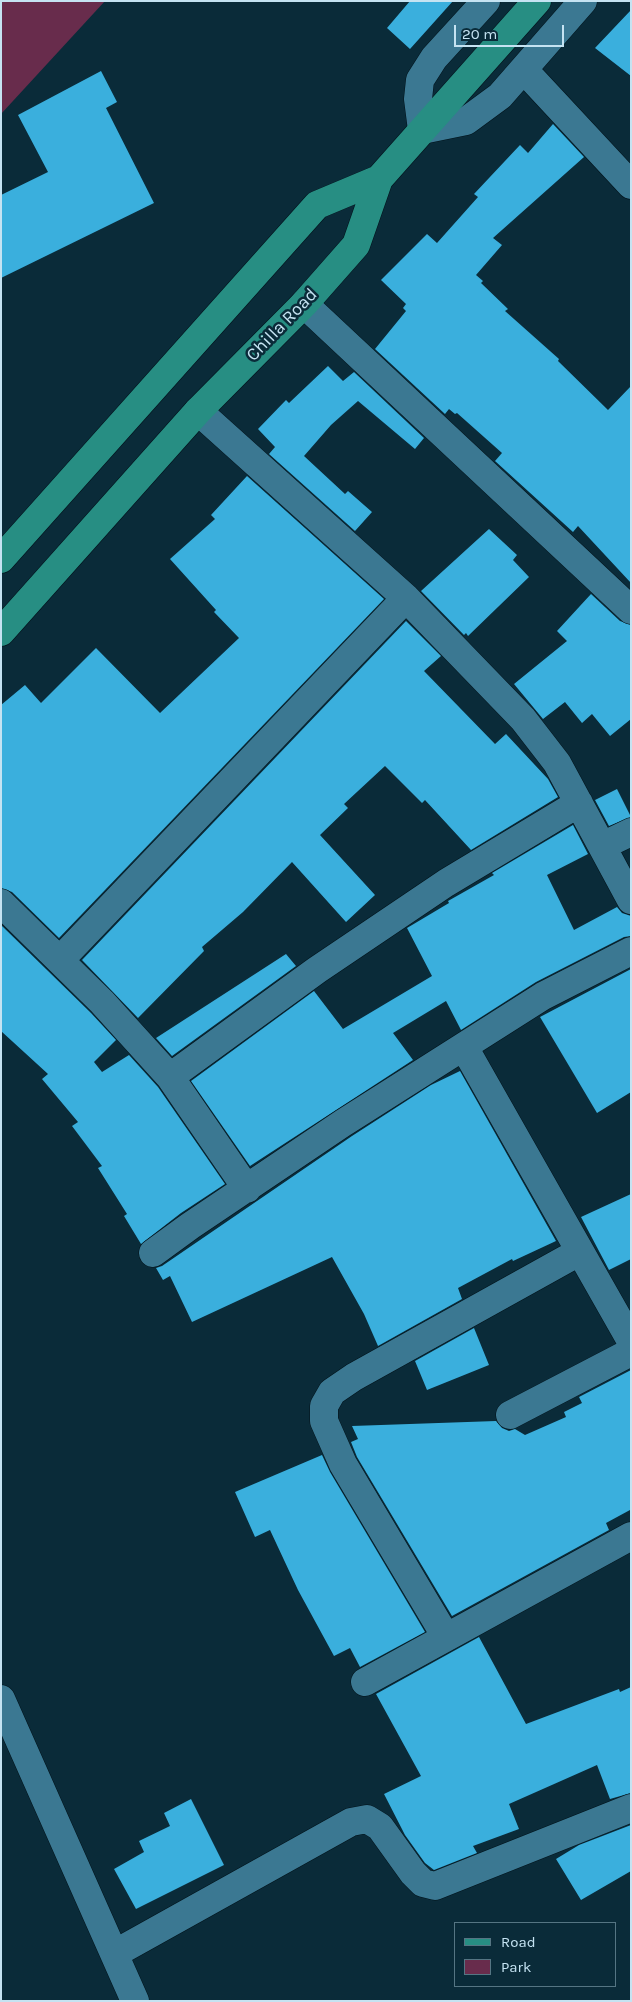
<!DOCTYPE html>
<style>
body{margin:0}
#map{position:relative;width:632px;height:2002px;overflow:hidden;background:#0a2b39;font-family:Karla,sans-serif}
canvas{display:block}
.frame{position:absolute;inset:0;border:2px solid #c5e3f2;pointer-events:none}
.legend{position:absolute;left:454px;top:1922px;width:162px;height:65px;box-sizing:border-box;background:#0a2b39;border:1px solid #557583;margin:0;padding:6px 9px;list-style:none;font-size:15px;color:#c5e3f2}
.legend li{display:flex;align-items:center;gap:10px;height:25px}
.legend b{width:25px;border:1px solid #557583}
.scale{position:absolute;left:454px;top:25px;width:110px;height:22px;box-sizing:border-box;border:2px solid #c5e3f2;border-top:0;padding-left:6px;font-size:15px;line-height:18px;white-space:nowrap;color:#c5e3f2;-webkit-text-stroke:4px #0a2b39;paint-order:stroke}
</style>
<div id="map">
<canvas width="632" height="2002"></canvas>
<div class="frame"></div>
<ul class="legend">
<li><b style="height:6px;background:#278e83"></b>Road</li>
<li><b style="height:14px;background:#682c4c"></b>Park</li>
</ul>
<div class="scale">20 m</div>
</div>
<script>
const ctx = document.querySelector('canvas').getContext('2d');
ctx.lineJoin = 'round';
function fillPath(path, color) { ctx.fillStyle = color; ctx.fill(path, 'evenodd'); }
const poly = rows => new Path2D(rows.map(r => 'M' + r).join(''));
function strokePath(path, color, width, dash) { ctx.strokeStyle = color; ctx.lineWidth = width; ctx.lineCap = dash ? 'butt' : 'round'; ctx.setLineDash(dash || []); ctx.stroke(path); }
function write(font, color, halo, rows, align = 'center') {
  ctx.font = font + ' Karla,sans-serif'; ctx.lineWidth = 5; ctx.setLineDash([]); ctx.textBaseline = 'middle'; ctx.strokeStyle = halo; ctx.fillStyle = color; for (const [text, x, y, turn = 0] of rows) {
    ctx.save(); ctx.translate(x, y); ctx.rotate((+turn || 0) * Math.PI / 180); ctx.textAlign = isNaN(turn) ? turn : align; if (halo) ctx.strokeText(text, 0, 0); ctx.fillText(text, 0, 0); ctx.restore();
  }
}
const green = poly([
 [1,1,105,1,1,114]
]);
const building = poly([
 [410,1,453,1,410,49,387,28],
 [631,10,631,76,595,48],
 [101,71,117,102,106,108,154,203,1,278,1,195,48,172,18,115],
 [553,124,584,157,493,238,502,245,476,275,483,281,481,283,508,309,505,311,559,359,558,361,608,410,631,386,631,583,578,526,573,532,495,461,502,453,457,413,455,414,449,409,445,414,375,349,406,311,403,308,406,304,381,280,427,234,437,243,478,197,474,194,520,145,528,153],
 [328,366,343,381,354,372,424,438,415,449,358,401,331,425,304,456,345,494,348,491,372,512,355,531,269,454,275,447,258,429,286,400,289,403],
 [247,476,384,599,59,938,12,892,1,888,1,705,25,685,41,703,96,648,160,713,239,638,214,612,216,610,170,559,215,519,211,515],
 [489,529,517,555,513,560,529,577,468,636,466,633,464,635,421,591],
 [591,594,620,621,631,625,631,719,610,736,592,714,582,723,565,702,543,719,514,684,567,641,557,631],
 [406,621,441,656,424,671,495,744,506,734,548,779,558,797,471,850,425,800,422,803,385,766,344,804,348,808,320,835,375,895,346,922,292,862,243,912,202,947,204,951,138,1018,82,960],
 [617,789,631,817,609,826,595,800],
 [573,825,588,854,547,875,574,930,617,907,622,913,631,916,631,936,624,937,536,982,461,1030,446,1001,393,1033,413,1060,250,1166,191,1081,314,991,343,1029,432,976,407,928,449,903,448,901,494,875,492,873],
 [1,925,91,1013,116,1040,94,1062,102,1072,129,1055,158,1087,225,1184,181,1213,141,1244,124,1216,127,1214,98,1168,102,1166,72,1126,78,1122,42,1079,48,1074,1,1031],
 [286,954,296,966,172,1056,156,1038],
 [631,969,631,1092,597,1113,540,1017],
 [460,1071,556,1241,513,1261,512,1259,458,1288,462,1299,378,1346,364,1314,332,1257,192,1322,170,1276,163,1280,156,1268,162,1266,352,1136,431,1085],
 [631,1194,631,1259,609,1270,581,1217],
 [474,1328,489,1365,427,1390,415,1361],
 [631,1370,630,1510,606,1523,609,1530,452,1616,357,1457,351,1442,358,1439,352,1426,496,1421,502,1428,509,1431,515,1429,525,1435,566,1417,564,1412,582,1403,579,1397],
 [322,1455,330,1472,425,1632,360,1667,350,1648,334,1656,298,1590,270,1530,255,1537,235,1492],
 [479,1637,526,1724,619,1689,620,1692,631,1687,631,1793,610,1799,597,1765,509,1804,519,1829,473,1846,477,1853,434,1870,425,1863,405,1835,384,1794,421,1776,376,1694],
 [191,1799,224,1865,136,1909,114,1869,144,1852,139,1841,170,1826,164,1813],
 [631,1825,631,1871,581,1900,556,1859,579,1845]
]);
const minor = poly([
 [486,1,434,58,420,80,418,99,422,130,466,121,500,96,583,1],
 [524,70,631,185],
 [304,304,631,610],
 [198,411,406,598,523,719,557,763,631,900],
 [602,846,631,832],
 [1,903,102,1002,170,1077,247,1189],
 [60,960,406,598],
 [464,1047,631,1341],
 [170,1077,317,970,446,883,579,803],
 [153,1253,190,1226,343,1123,543,996,631,951],
 [510,1415,631,1352],
 [446,1637,343,1464,324,1421,324,1406,332,1392,354,1377,579,1252],
 [365,1682,631,1536],
 [1,1699,135,2001],
 [114,1954,351,1822,367,1819,380,1827,413,1873,423,1883,435,1886,631,1808]
]);
const major = poly([
 [1,559,317,205,379,179],
 [1,632,198,411,304,304,356,245,379,179,537,1]
]);
const streetNames = [
 ["Chilla Road",282,325,-46]
];
fillPath(green, '#682c4c');
fillPath(building, '#3aafdd');
strokePath(minor, '#02131b', 29);
strokePath(major, '#02131b', 29);
strokePath(minor, '#3b7892', 28);
strokePath(major, '#278e83', 28);
write('18px', '#c5e3f2', '#0a2b39', streetNames);
</script>
